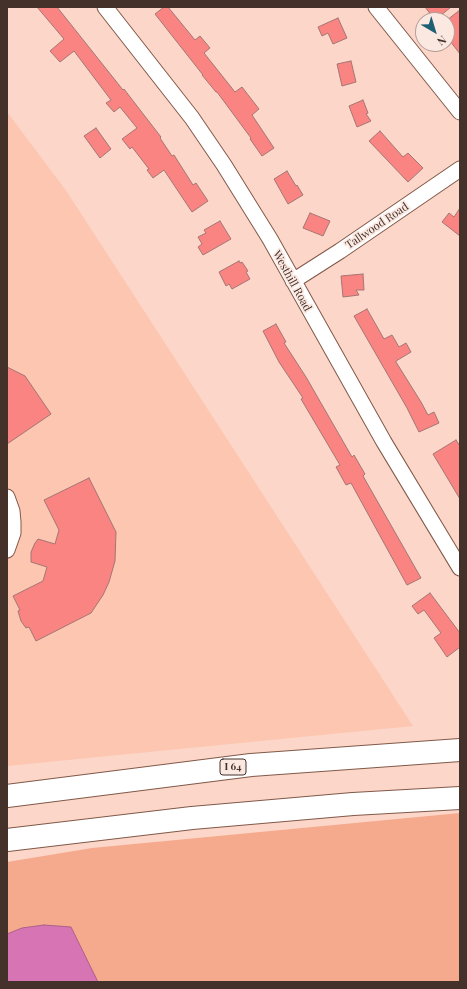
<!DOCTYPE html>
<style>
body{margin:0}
#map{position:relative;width:467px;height:989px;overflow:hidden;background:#fcd6c8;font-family:"Playfair Display",serif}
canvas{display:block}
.frame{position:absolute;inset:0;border:8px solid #44312a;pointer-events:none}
.north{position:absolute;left:415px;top:12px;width:40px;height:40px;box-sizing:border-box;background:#fbe8e1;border:1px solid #b29f98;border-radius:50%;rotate:142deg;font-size:11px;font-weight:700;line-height:16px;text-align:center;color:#44312a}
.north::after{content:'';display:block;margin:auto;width:14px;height:18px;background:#1d5f73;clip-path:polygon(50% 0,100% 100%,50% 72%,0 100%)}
</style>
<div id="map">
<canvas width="467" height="989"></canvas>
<div class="frame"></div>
<div class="north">N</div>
</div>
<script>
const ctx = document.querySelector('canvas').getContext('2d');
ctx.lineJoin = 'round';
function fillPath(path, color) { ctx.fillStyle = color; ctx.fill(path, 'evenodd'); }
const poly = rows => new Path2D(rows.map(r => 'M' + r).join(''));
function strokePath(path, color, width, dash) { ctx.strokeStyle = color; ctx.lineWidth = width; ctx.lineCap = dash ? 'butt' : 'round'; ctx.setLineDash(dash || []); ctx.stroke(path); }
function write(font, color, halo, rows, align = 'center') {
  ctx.font = font + ' "Playfair Display",serif'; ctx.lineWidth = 3.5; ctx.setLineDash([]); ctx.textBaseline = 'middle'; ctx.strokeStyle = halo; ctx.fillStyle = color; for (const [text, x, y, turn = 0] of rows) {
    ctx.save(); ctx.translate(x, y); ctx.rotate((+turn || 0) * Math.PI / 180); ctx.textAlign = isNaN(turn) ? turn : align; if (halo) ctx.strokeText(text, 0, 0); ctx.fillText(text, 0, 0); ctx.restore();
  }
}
const built = poly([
 [7,112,67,192,413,726,7,766]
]);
const green = poly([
 [460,813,460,982,7,982,7,862,92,848]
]);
const water = poly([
 [44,925,71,927,98,982,7,982,7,934,22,928,44,925]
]);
const building = poly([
 [37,7,57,7,123,90,124,89,137,106,161,137,160,138,172,156,174,155,193,185,196,183,208,201,192,212,164,170,153,178,147,170,149,169,132,147,130,149,122,139,137,128,120,107,114,112,106,103,111,100,74,51,60,62,50,51,64,39,37,7],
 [164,7,168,7,195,40,200,36,210,48,204,53,235,92,242,87,259,109,252,115,274,148,262,156,250,139,251,138,217,92,216,92,202,75,203,75,155,14,164,7],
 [425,7,451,7,435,20,425,7],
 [460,10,460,54,447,37,447,20,460,10],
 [338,18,347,38,333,44,328,33,322,36,318,27,338,18],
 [351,61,356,82,342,86,337,64,351,61],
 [363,100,368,113,366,114,371,121,357,127,349,106,363,100],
 [96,128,111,149,100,158,84,136,96,128],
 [380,131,403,157,408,153,423,168,408,182,369,141,380,131],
 [287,171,296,186,297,185,303,195,288,204,274,179,287,171],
 [460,208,460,236,442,222,449,213,454,217,460,208],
 [310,213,330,221,323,236,303,228,310,213],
 [220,221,231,239,203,255,198,247,202,244,198,237,206,233,204,230,220,221],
 [239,261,240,263,242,262,248,271,246,272,250,279,232,289,229,284,226,286,219,272,239,261],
 [363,274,364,290,356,290,359,295,343,297,341,276,363,274],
 [367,309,384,339,392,335,399,347,406,343,411,352,396,361,396,362,421,402,428,415,434,412,439,423,419,432,407,408,354,316,367,309],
 [276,324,286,342,284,343,306,377,352,457,354,455,365,474,363,476,421,578,407,585,351,483,346,485,336,467,340,465,301,399,303,398,279,362,263,331,276,324],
 [7,367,25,376,51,414,7,444,7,367],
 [456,440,460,446,460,499,433,454,456,440],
 [89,478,116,532,115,561,109,582,103,595,91,613,36,641,29,627,26,628,21,621,18,611,20,610,13,596,43,581,47,567,31,562,31,552,35,543,38,539,55,544,59,530,44,500,89,478],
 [430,593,460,633,460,647,447,657,434,638,441,633,424,610,418,614,412,606,430,593]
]);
const minor = poly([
 [105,7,192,118,224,165,270,239,384,442,460,568],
 [376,7,460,112],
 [293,281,340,251,460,169],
 [7,497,12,511,13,522,13,533,7,550]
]);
const highway = poly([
 [7,796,251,765,460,750],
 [7,840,192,818,353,804,460,798]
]);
const shields = [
 [233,767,26]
];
const shieldNames = [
 ["I 64",233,767]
];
const streetNames = [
 ["Tallwood Road",377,226,-34],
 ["Westhill Road",292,281,61]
];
fillPath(built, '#fcc6b1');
fillPath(green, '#f5aa8d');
fillPath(water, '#d775b4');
strokePath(water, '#ab618b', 1);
fillPath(building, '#f98482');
strokePath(building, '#a47674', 1);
strokePath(minor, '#815949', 17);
strokePath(highway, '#815949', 24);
strokePath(minor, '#fff', 15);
strokePath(highway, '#fff', 22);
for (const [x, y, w] of shields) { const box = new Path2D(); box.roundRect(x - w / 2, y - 8, w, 16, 3); ctx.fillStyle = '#fbe8e1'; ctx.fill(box); strokePath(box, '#44312a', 1); }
write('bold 10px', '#44312a', null, shieldNames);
write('11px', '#44312a', '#fbe8e1', streetNames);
</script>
